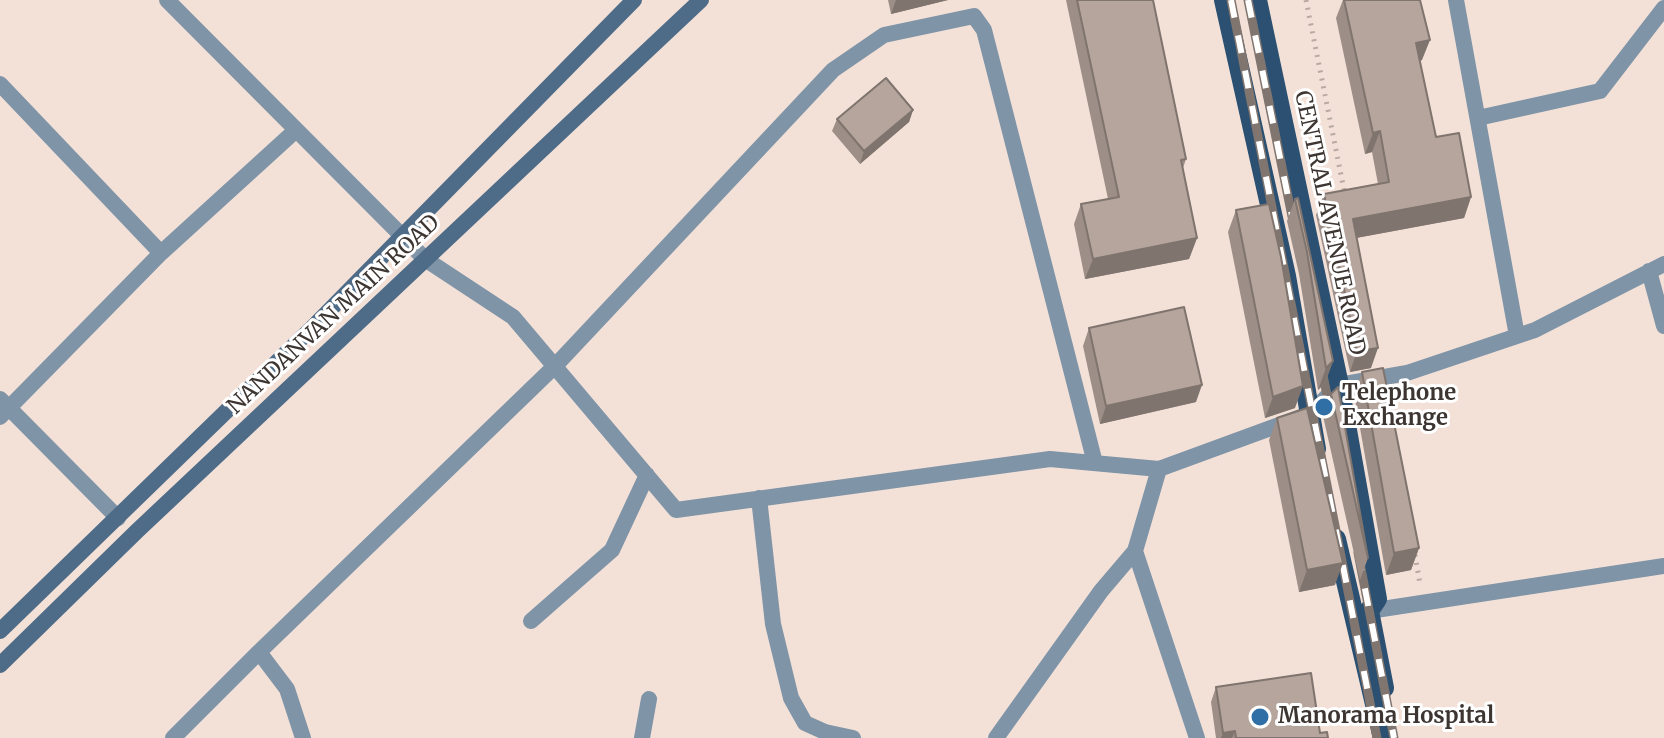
<!DOCTYPE html>
<style>
body{margin:0}
canvas{display:block;background:#f3e1d8}
</style>
<canvas width="1664" height="738"></canvas>
<script>
const ctx = document.querySelector('canvas').getContext('2d');
ctx.lineJoin = 'round';
const poly = rows => new Path2D(rows.map(r => 'M' + r).join(''));
function strokePath(path, color, width, dash) { ctx.strokeStyle = color; ctx.lineWidth = width; ctx.lineCap = dash ? 'butt' : 'round'; ctx.setLineDash(dash || []); ctx.stroke(path); }
function fillPath(path, color) { ctx.fillStyle = color; ctx.fill(path, 'evenodd'); }
function write(font, color, halo, rows, align = 'center') {
  ctx.font = font + ' Merriweather,serif'; ctx.lineWidth = 6; ctx.setLineDash([]); ctx.textBaseline = 'middle'; ctx.strokeStyle = halo; ctx.fillStyle = color; for (const [text, x, y, turn = 0] of rows) {
    ctx.save(); ctx.translate(x, y); ctx.rotate((+turn || 0) * Math.PI / 180); ctx.textAlign = isNaN(turn) ? turn : align; if (halo) ctx.strokeText(text, 0, 0); ctx.fillText(text, 0, 0); ctx.restore();
  }
}
const path = poly([
 [1306,0,1345,195],
 [1415,555,1420,584]
]);
const street = poly([
 [167,0,425,259,513,317,676,510,1050,459,1159,469,1135,551,1101,591,996,738],
 [1456,0,1517,336],
 [0,84,161,253],
 [1478,118,1600,91,1664,8],
 [1649,271,1664,326],
 [0,399,118,518],
 [0,417,161,253,295,131],
 [1159,469,1309,414,1339,385,1407,373,1535,330,1664,264],
 [759,498,773,624,791,698,805,723,825,732,853,738],
 [1135,551,1197,738],
 [1369,611,1664,566],
 [531,621,612,550,647,475],
 [259,652,555,366,833,70,884,35,974,16,984,30,1095,463],
 [173,738,259,652,287,689,303,738],
 [642,738,649,699]
]);
const secondary = poly([
 [0,631,311,329,634,0],
 [0,665,137,531,701,0]
]);
const primary = poly([
 [1224,0,1286,276,1316,449],
 [1257,0,1339,385,1377,599,1369,611,1384,688],
 [1336,539,1383,738]
]);
const rail = poly([
 [1231,0,1377,738],
 [1248,0,1295,231],
 [1320,361,1333,424],
 [1358,553,1394,738]
]);
const wall = poly([
 [888,0,948,0,891,14],
 [1066,0,1153,0,1186,159,1183,168,1197,238,1189,259,1085,279,1074,224,1081,204,1108,199],
 [1343,0,1420,0,1422,60,1420,61,1436,137,1471,197,1464,218,1356,238,1371,368,1350,372,1316,215,1324,194,1378,184,1372,152,1365,154,1336,18],
 [913,110,909,122,860,164,832,131,837,119],
 [1295,199,1333,361,1325,383,1318,390,1299,274,1287,221],
 [1236,210,1295,408,1265,418,1228,232],
 [1089,328,1196,402,1100,424,1083,346],
 [1362,372,1419,548,1411,570,1386,575,1354,394],
 [1331,394,1368,558,1360,580,1323,416],
 [1277,418,1335,585,1299,592,1269,440],
 [1216,687,1320,733,1328,738,1216,738,1211,702]
]);
const shadedWall = poly([
 [896,0,948,0,891,14],
 [1430,40,1422,60,1408,63,1416,43],
 [913,110,909,122,860,164,864,151],
 [1380,131,1372,152,1365,154,1373,133],
 [1471,197,1464,218,1345,240,1353,219],
 [1197,238,1189,259,1085,279,1093,259],
 [1378,348,1371,368,1350,372,1357,351],
 [1333,361,1325,383,1318,390,1326,368],
 [1202,385,1196,402,1100,424,1106,406],
 [1303,386,1295,408,1265,418,1273,397],
 [1419,548,1411,570,1386,575,1394,553],
 [1343,563,1335,585,1299,592,1307,570],
 [1235,731,1232,738,1221,738,1223,733]
]);
const building = poly([
 [1077,0,1153,0,1186,159,1181,160,1197,238,1093,259,1081,204,1119,197,1077,0],
 [1344,0,1420,0,1430,40,1416,43,1436,137,1459,133,1471,197,1353,219,1378,348,1357,351,1324,194,1389,182,1380,131,1373,133,1344,0],
 [886,78,913,110,864,151,837,119,886,78],
 [1298,198,1333,361,1326,368,1307,252,1295,199,1298,198],
 [1269,204,1281,257,1303,386,1273,397,1236,210,1269,204],
 [1184,307,1202,385,1106,406,1089,328,1184,307],
 [1383,368,1419,548,1394,553,1362,372,1383,368],
 [1338,387,1368,558,1331,394,1338,387],
 [1307,408,1343,563,1307,570,1277,418,1307,408],
 [1311,673,1320,733,1327,732,1328,738,1236,738,1235,731,1223,733,1216,687,1311,673]
]);
const markers = [
 [1324,407,10,"#2f6fa5"],
 [1260,717,10,"#2f6fa5"]
];
const streetNames = [
 ["CENTRAL AVENUE ROAD",1329,223,78],
 ["NANDANVAN MAIN ROAD",334,315,-43]
];
const poiNames = [
 ["Telephone",1342,394],
 ["Exchange",1342,419],
 ["Manorama Hospital",1278,717]
];
strokePath(path, '#b8aaa2', 5, [2, 6]);
strokePath(street, '#7f94a7', 16);
strokePath(secondary, '#4e6c88', 16);
strokePath(primary, '#2b5071', 20);
strokePath(rail, '#80756f', 9);
strokePath(rail, '#fff', 6, [18]);
fillPath(wall, '#9d8e87');
fillPath(shadedWall, '#7f746e');
fillPath(building, '#b6a59d');
strokePath(building, '#7f746e', 2);
for (const [x, y, r, color] of markers) { const dot = new Path2D(); dot.arc(x, y, r, 0, 2 * Math.PI); ctx.fillStyle = color; ctx.fill(dot); strokePath(dot, '#fff', 3); }
write('22px', '#3c3531', '#fff', streetNames);
write('bold 22px', '#3c3531', '#fff', poiNames, 'left');
</script>
